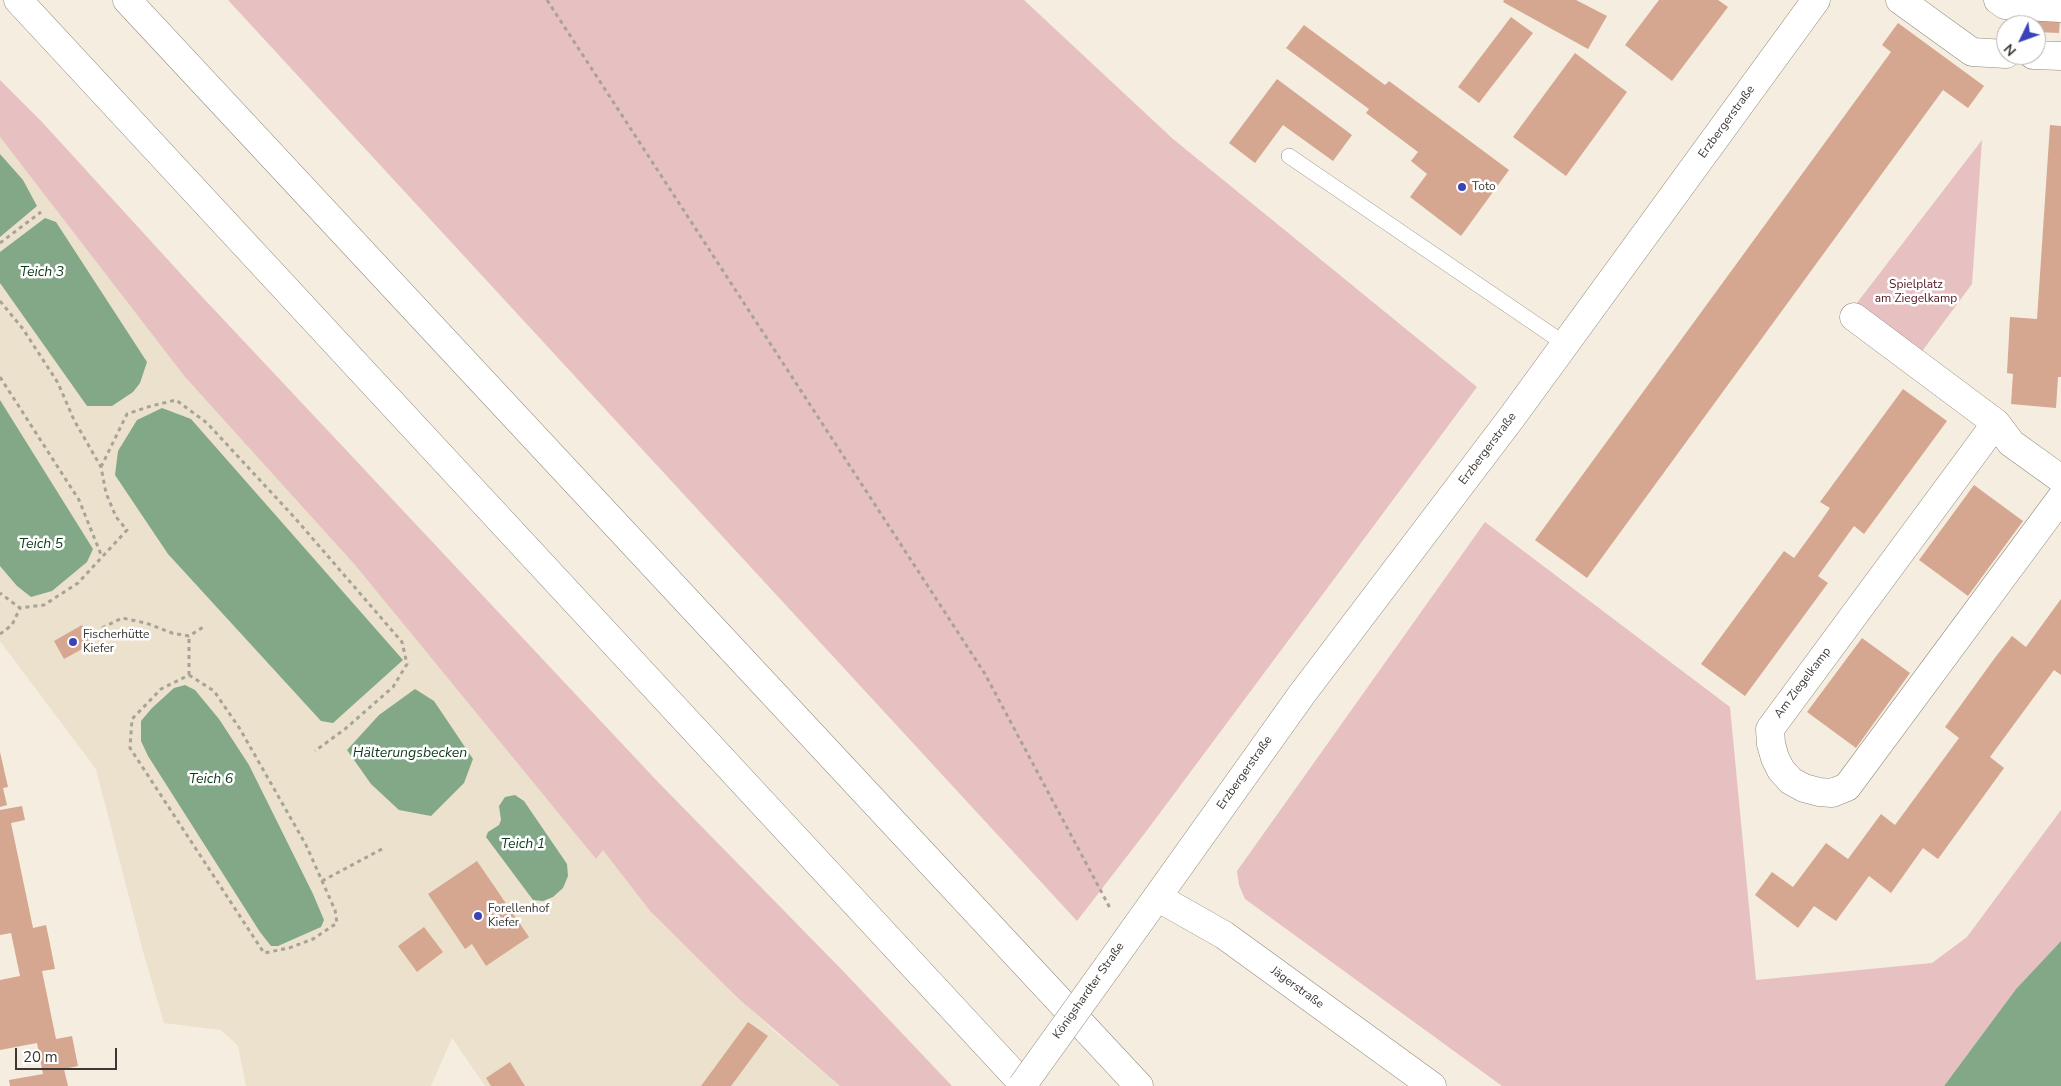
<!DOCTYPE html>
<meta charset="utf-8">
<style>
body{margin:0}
#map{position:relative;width:2061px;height:1086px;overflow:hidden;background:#f5eddf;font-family:"Nunito Sans",sans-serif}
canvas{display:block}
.north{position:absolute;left:1996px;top:15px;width:50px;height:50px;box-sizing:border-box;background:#fff;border:1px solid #b1afad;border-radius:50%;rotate:228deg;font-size:14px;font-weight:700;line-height:20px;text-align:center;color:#3b3833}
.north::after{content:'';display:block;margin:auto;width:18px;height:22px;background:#3a44b7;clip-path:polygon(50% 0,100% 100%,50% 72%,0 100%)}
.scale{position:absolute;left:15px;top:1048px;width:102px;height:22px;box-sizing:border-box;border:2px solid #3b3833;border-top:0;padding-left:6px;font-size:15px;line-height:18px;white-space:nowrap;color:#3b3833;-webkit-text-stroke:4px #fff;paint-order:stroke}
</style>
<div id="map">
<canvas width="2061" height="1086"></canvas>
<div class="north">N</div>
<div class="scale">20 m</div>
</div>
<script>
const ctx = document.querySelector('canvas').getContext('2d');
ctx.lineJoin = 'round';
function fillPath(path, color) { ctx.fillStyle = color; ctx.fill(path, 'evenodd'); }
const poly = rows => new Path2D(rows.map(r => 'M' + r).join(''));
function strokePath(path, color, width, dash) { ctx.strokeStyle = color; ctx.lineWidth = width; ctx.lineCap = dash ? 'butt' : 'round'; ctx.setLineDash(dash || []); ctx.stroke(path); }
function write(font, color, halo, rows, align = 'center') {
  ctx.font = font + ' "Nunito Sans",sans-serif'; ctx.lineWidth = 5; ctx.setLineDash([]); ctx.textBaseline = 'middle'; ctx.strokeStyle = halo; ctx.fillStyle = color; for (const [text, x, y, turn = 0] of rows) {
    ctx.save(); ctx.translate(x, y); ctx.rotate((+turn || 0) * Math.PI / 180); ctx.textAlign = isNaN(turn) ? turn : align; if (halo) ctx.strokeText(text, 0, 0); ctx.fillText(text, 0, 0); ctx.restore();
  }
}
const built = poly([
 [0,137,185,377,355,565,596,859,603,849,650,911,773,1030,840,1086,485,1086,452,1038,431,1086,246,1086,238,1046,221,1030,164,1023,144,955,96,769,0,641]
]);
const green = poly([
 [228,0,1024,0,1173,139,1477,387,1148,829,1077,921],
 [0,80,42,122,191,285,658,782,844,972,952,1086,840,1086,739,999,650,911,603,850,596,859,355,565,185,377,0,137],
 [1982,140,1972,284,1920,354,1853,308],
 [1485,522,1730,707,1756,980,1932,963,1967,937,2061,810,2061,941,2016,989,1944,1086,1502,1086,1245,899,1239,885,1237,871]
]);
const water = poly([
 [0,154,23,180,37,206,0,237],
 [45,218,56,222,147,362,140,383,133,392,112,406,87,406,0,283,0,252],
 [0,400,93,549,87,562,52,591,31,597,17,586,0,566],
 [162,408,191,419,403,660,333,723,321,721,168,554,115,475,118,451,137,420],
 [185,685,195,690,219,719,249,765,313,894,324,920,321,927,278,946,271,946,260,932,148,756,141,741,141,721,152,708,174,688],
 [415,689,434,701,473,759,464,783,431,816,399,810,371,784,347,750,379,715],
 [515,795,524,801,567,864,568,876,563,888,553,897,543,901,533,900,486,837,488,832,499,825,501,820,499,806,505,797],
 [2061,941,2061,1086,1944,1086,2016,989]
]);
const building = poly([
 [1504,0,1576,0,1607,16,1588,49,1503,2],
 [1659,0,1718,0,1728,7,1672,81,1625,45],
 [2033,16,2060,18,2059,33,2036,32,2036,25,2032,25],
 [1511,17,1533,33,1479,103,1458,87],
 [1898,23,1984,86,1968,108,1943,90,1587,578,1535,540,1891,52,1882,45],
 [1304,25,1385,85,1389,81,1509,170,1461,236,1410,197,1427,174,1411,161,1418,152,1366,113,1369,109,1286,48],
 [1575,53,1627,92,1566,176,1513,137],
 [1277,79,1352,135,1333,161,1283,125,1255,163,1229,143],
 [2050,125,2061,126,2061,377,2058,377,2056,408,2011,404,2013,374,2007,373,2010,317,2037,319],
 [1903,389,1947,421,1864,534,1854,526,1818,576,1828,583,1745,696,1701,664,1784,551,1794,558,1821,521,1830,508,1820,502],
 [1974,485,2023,521,1968,596,1919,560],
 [2061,599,2061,675,2054,670,1990,757,2004,768,1938,859,1923,848,1891,893,1869,876,1836,921,1814,906,1798,928,1755,895,1772,872,1793,887,1826,843,1848,859,1881,814,1895,825,1959,738,1945,727,1994,659,2012,636,2026,647],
 [82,625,93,643,64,659,54,641],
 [1862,638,1910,673,1856,748,1807,712],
 [0,752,8,787,3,788,7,805,0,807],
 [22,806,25,820,11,823,33,928,46,925,49,939,55,969,42,971,56,1039,72,1036,78,1066,64,1069,68,1086,10,1086,9,1080,43,1074,37,1043,0,1050,0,980,20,976,11,933,0,935,0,810],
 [477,861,529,937,486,966,472,944,465,949,428,894],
 [424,927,443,952,417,972,398,946],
 [748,1022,768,1036,731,1086,701,1086],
 [510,1062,525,1086,491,1086,486,1078]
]);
const path = poly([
 [547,0,985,674,1110,908],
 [0,243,41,212],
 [0,301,23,329,58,383,74,420,101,467,106,493,116,517,127,530,78,583,44,605,20,608,0,593],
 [0,377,79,500,102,557],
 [101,467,127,414,151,406,176,400,207,423,294,517,402,642,407,664,393,687,345,729,315,751],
 [102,628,122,618,146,623,172,633,189,636,205,626],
 [0,634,12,625,20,608],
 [189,675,214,691,240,729,306,845,335,910,337,923,313,939,289,948,264,953,130,748,132,719,161,689,189,675],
 [189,675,189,636],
 [322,881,382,849]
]);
const lane = poly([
 [1289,156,1565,344]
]);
const street = poly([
 [1900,0,1972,52,2006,54],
 [1998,0,2005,5,2061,8],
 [2033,55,2061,56],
 [1854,317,1996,423],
 [2061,479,2011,443,1996,423,1770,729,1771,744,1775,758,1781,770,1791,781,1804,788,1819,792,1832,793,1847,787,2061,498]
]);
const secondary = poly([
 [1157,897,1224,935,1432,1086],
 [1108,966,1302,694,1512,417,1816,0]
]);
const highway = poly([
 [18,0,1025,1086],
 [127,0,1139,1086]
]);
const secondaryBridge = poly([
 [1022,1086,1108,966]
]);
const markers = [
 [1462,187,5,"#3a44b7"],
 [73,642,5,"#3a44b7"],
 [478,916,5,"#3a44b7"]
];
const streetNames = [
 ["Erzbergerstraße",1727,122,-54],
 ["Erzbergerstraße",1488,449,-53],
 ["Am Ziegelkamp",1803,683,-53],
 ["Erzbergerstraße",1245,773,-55],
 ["Jägerstraße",1297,988,36],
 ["Königshardter Straße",1089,991,-55]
];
const poiNames = [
 ["Toto",1472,187],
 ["Fischerhütte",83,635],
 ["Kiefer",83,649],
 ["Forellenhof",488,909],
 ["Kiefer",488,923]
];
const parkNames = [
 ["Spielplatz",1916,285],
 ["am Ziegelkamp",1916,299]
];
const waterNames = [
 ["Teich 3",42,273],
 ["Teich 5",41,545],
 ["Hälterungsbecken",410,754],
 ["Teich 6",211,780],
 ["Teich 1",523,845]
];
fillPath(built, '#ece1cc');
fillPath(green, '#e7c0c2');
fillPath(water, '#82a888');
fillPath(building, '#d5a790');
strokePath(lane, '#90897c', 16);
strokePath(street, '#90897c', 29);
strokePath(secondary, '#90897c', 29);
strokePath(highway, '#90897c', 29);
strokePath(path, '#a8a298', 3, [4, 4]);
strokePath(lane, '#fff', 15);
strokePath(street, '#fff', 28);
strokePath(secondary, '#fff', 28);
strokePath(highway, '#fff', 28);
strokePath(secondaryBridge, '#90897c', 29, []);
strokePath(secondaryBridge, '#fff', 28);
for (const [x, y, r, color] of markers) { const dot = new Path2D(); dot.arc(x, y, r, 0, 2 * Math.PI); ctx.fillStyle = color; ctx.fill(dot); strokePath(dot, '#fff', 2); }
write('12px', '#3b3833', '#fff', streetNames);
write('12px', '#3b3833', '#fff', poiNames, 'left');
write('12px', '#531420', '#fff', parkNames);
write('italic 14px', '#0e3b1b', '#fff', waterNames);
</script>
